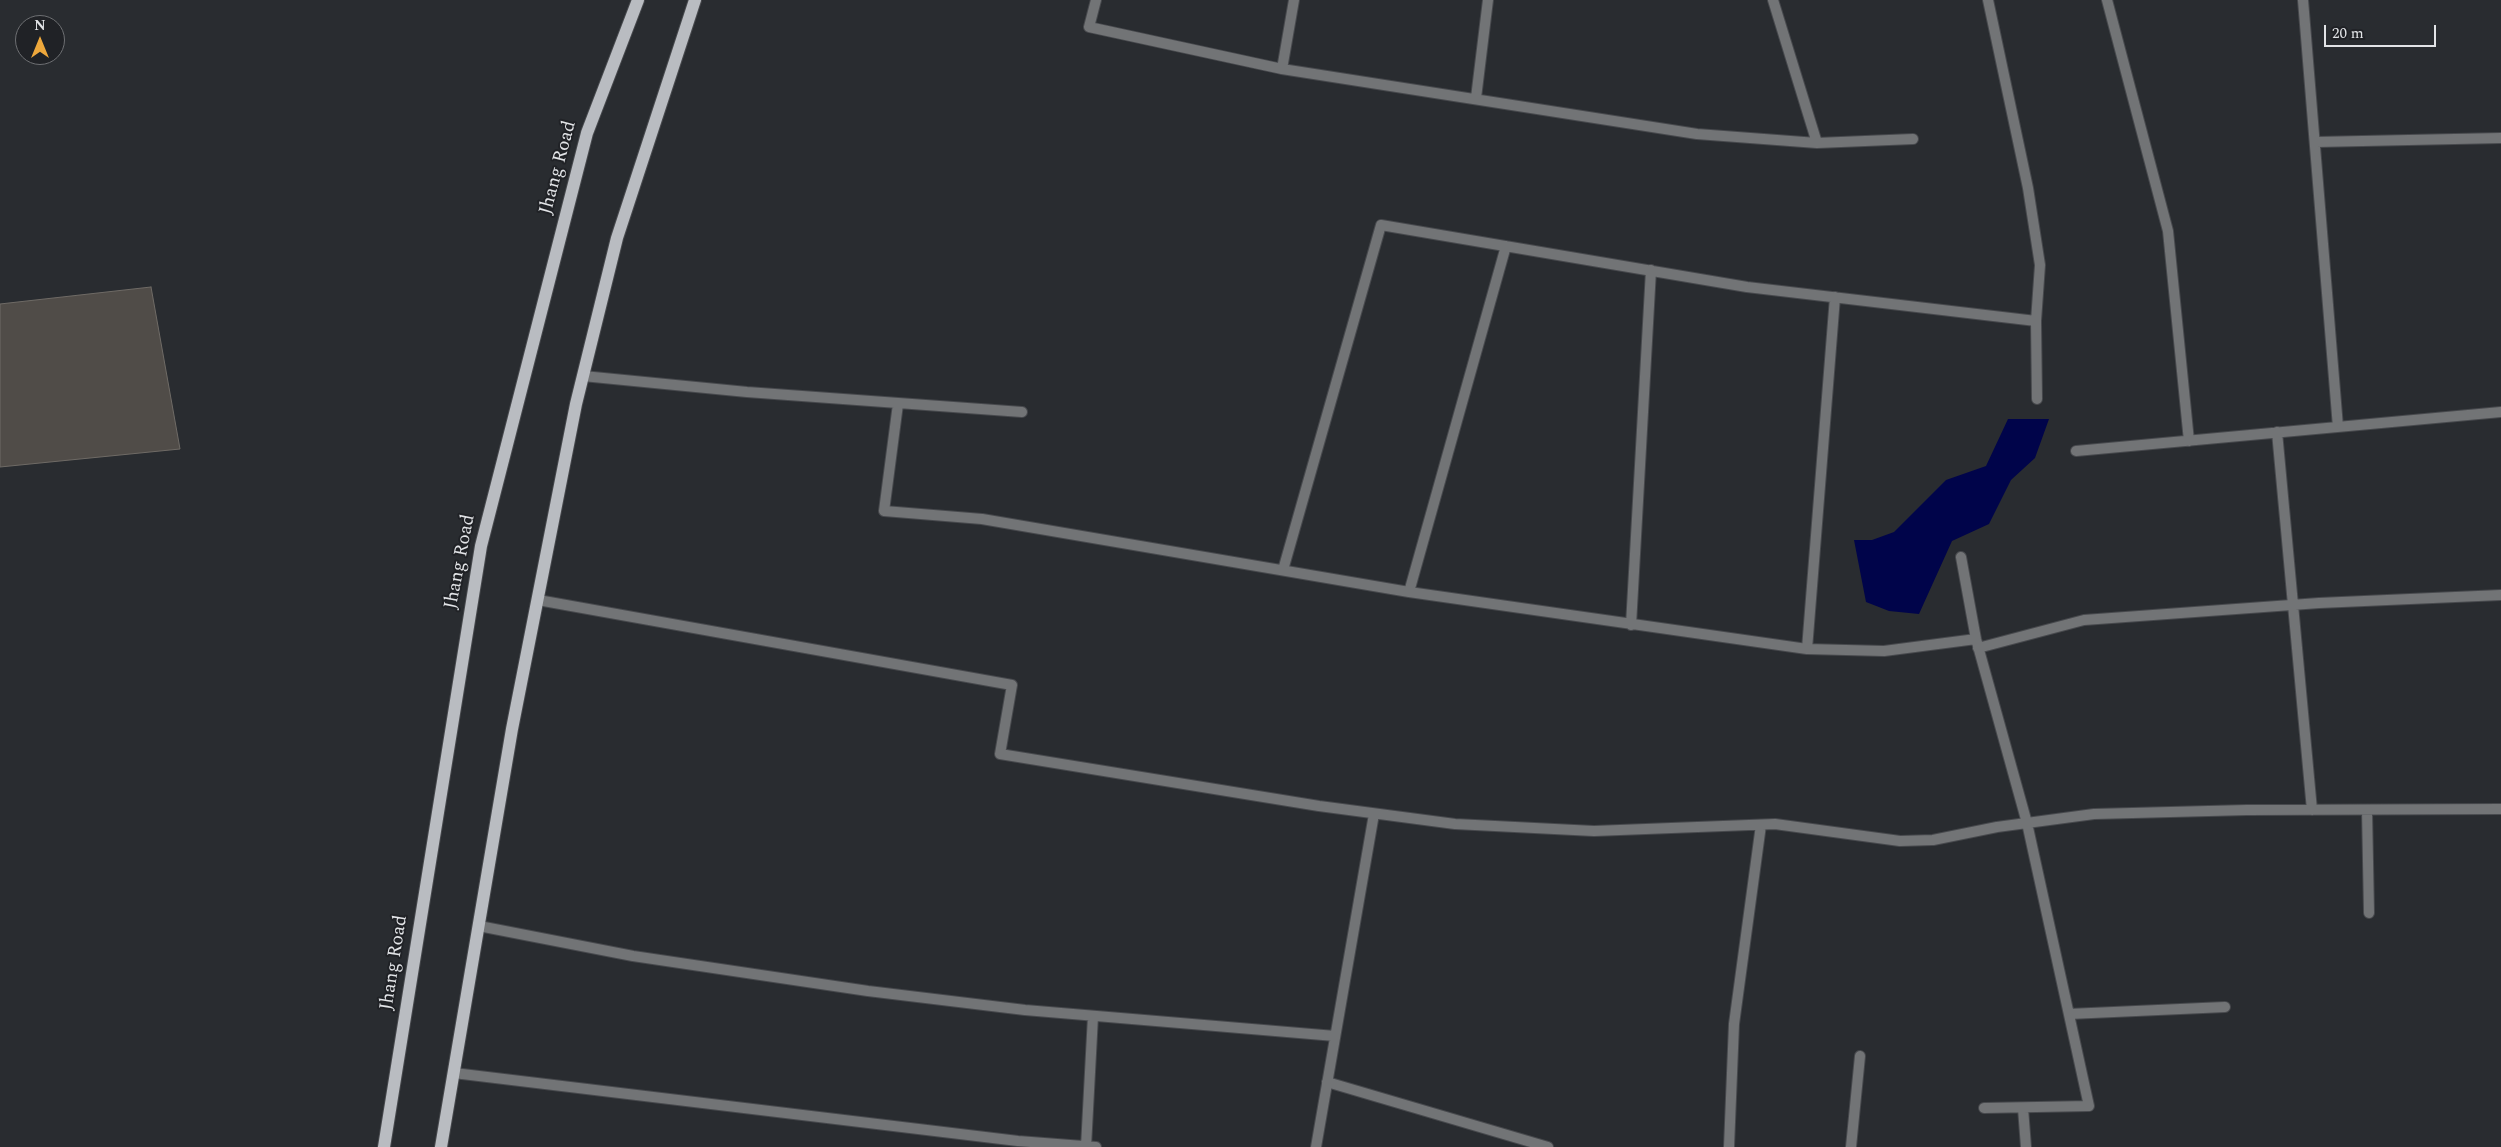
<!DOCTYPE html>
<style>
body{margin:0}
#map{position:relative;width:2501px;height:1147px;overflow:hidden;background:#292c30;font-family:Spectral,serif}
canvas{display:block}
.north{position:absolute;left:15px;top:15px;width:50px;height:50px;box-sizing:border-box;background:#202226;border:1px solid #6e7073;border-radius:50%;rotate:0deg;font-size:14px;font-weight:700;line-height:20px;text-align:center;color:#e2e4e7}
.north::after{content:'';display:block;margin:auto;width:18px;height:22px;background:#eea83c;clip-path:polygon(50% 0,100% 100%,50% 72%,0 100%)}
.scale{position:absolute;left:2324px;top:25px;width:112px;height:22px;box-sizing:border-box;border:2px solid #e2e4e7;border-top:0;padding-left:6px;font-size:15px;line-height:18px;white-space:nowrap;color:#e2e4e7;-webkit-text-stroke:4px #202226;paint-order:stroke}
</style>
<div id="map">
<canvas width="2501" height="1147"></canvas>
<div class="north">N</div>
<div class="scale">20 m</div>
</div>
<script>
const ctx = document.querySelector('canvas').getContext('2d');
ctx.lineJoin = 'round';
function fillPath(path, color) { ctx.fillStyle = color; ctx.fill(path, 'evenodd'); }
const poly = rows => new Path2D(rows.map(r => 'M' + r).join(''));
function strokePath(path, color, width, dash) { ctx.strokeStyle = color; ctx.lineWidth = width; ctx.lineCap = dash ? 'butt' : 'round'; ctx.setLineDash(dash || []); ctx.stroke(path); }
function write(font, color, halo, rows, align = 'center') {
  ctx.font = font + ' Spectral,serif'; ctx.lineWidth = 4; ctx.setLineDash([]); ctx.textBaseline = 'middle'; ctx.strokeStyle = halo; ctx.fillStyle = color; for (const [text, x, y, turn = 0] of rows) {
    ctx.save(); ctx.translate(x, y); ctx.rotate((+turn || 0) * Math.PI / 180); ctx.textAlign = isNaN(turn) ? turn : align; if (halo) ctx.strokeText(text, 0, 0); ctx.fillText(text, 0, 0); ctx.restore();
  }
}
const water = poly([
 [2008,419,2049,419,2035,458,2011,480,1989,524,1952,541,1919,614,1889,611,1866,602,1854,540,1872,540,1894,532,1946,480,1986,466]
]);
const building = poly([
 [151,287,180,449,0,467,0,304,151,287]
]);
const minor = poly([
 [1096,0,1089,27,1282,69,1697,134,1817,143,1913,139],
 [1773,0,1817,143],
 [1988,0,2028,188,2040,265,2036,321,2037,399],
 [2107,0,2168,231,2189,441],
 [2303,0,2338,427],
 [1282,69,1294,0],
 [1476,98,1488,0],
 [2316,142,2501,138],
 [583,376,747,392,1022,412],
 [898,404,884,511,982,519,1409,592,1807,649,1884,651,1976,639],
 [2277,432,2312,810],
 [2076,451,2501,412],
 [1961,557,1976,639,2027,823,2089,1106,1984,1108],
 [1283,570,1381,225,1747,287,2036,321],
 [1409,592,1506,246],
 [538,600,1012,685,1000,754,1319,806,1455,824,1594,831,1775,824,1900,841,1933,840,1997,827,2094,814,2247,810,2501,809],
 [1631,625,1651,270],
 [1978,648,2084,620,2319,603,2501,595],
 [1807,649,1835,297],
 [2367,810,2369,913],
 [479,926,633,956,868,991,1025,1010,1335,1036],
 [2069,1014,2225,1007],
 [454,1073,1018,1141,1096,1147],
 [1327,1082,1548,1147],
 [2023,1108,2026,1147],
 [1086,1147,1093,1016],
 [1316,1147,1374,814],
 [1729,1147,1734,1024,1761,825],
 [1851,1147,1860,1056]
]);
const primary = poly([
 [384,1147,481,546,587,133,638,0],
 [441,1147,512,729,576,404,617,238,695,0]
]);
const streetNames = [
 ["Jhang Road",559,168,-75],
 ["Jhang Road",461,562,-79],
 ["Jhang Road",395,963,-81]
];
fillPath(water, '#00044a');
fillPath(building, '#504c48');
strokePath(building, '#6f6b66', 1);
strokePath(minor, '#47494d', 12);
strokePath(primary, '#47494d', 14);
strokePath(minor, '#727476', 10);
strokePath(primary, '#b9bcc1', 12);
write('19px', '#e2e4e7', '#202226', streetNames);
</script>
